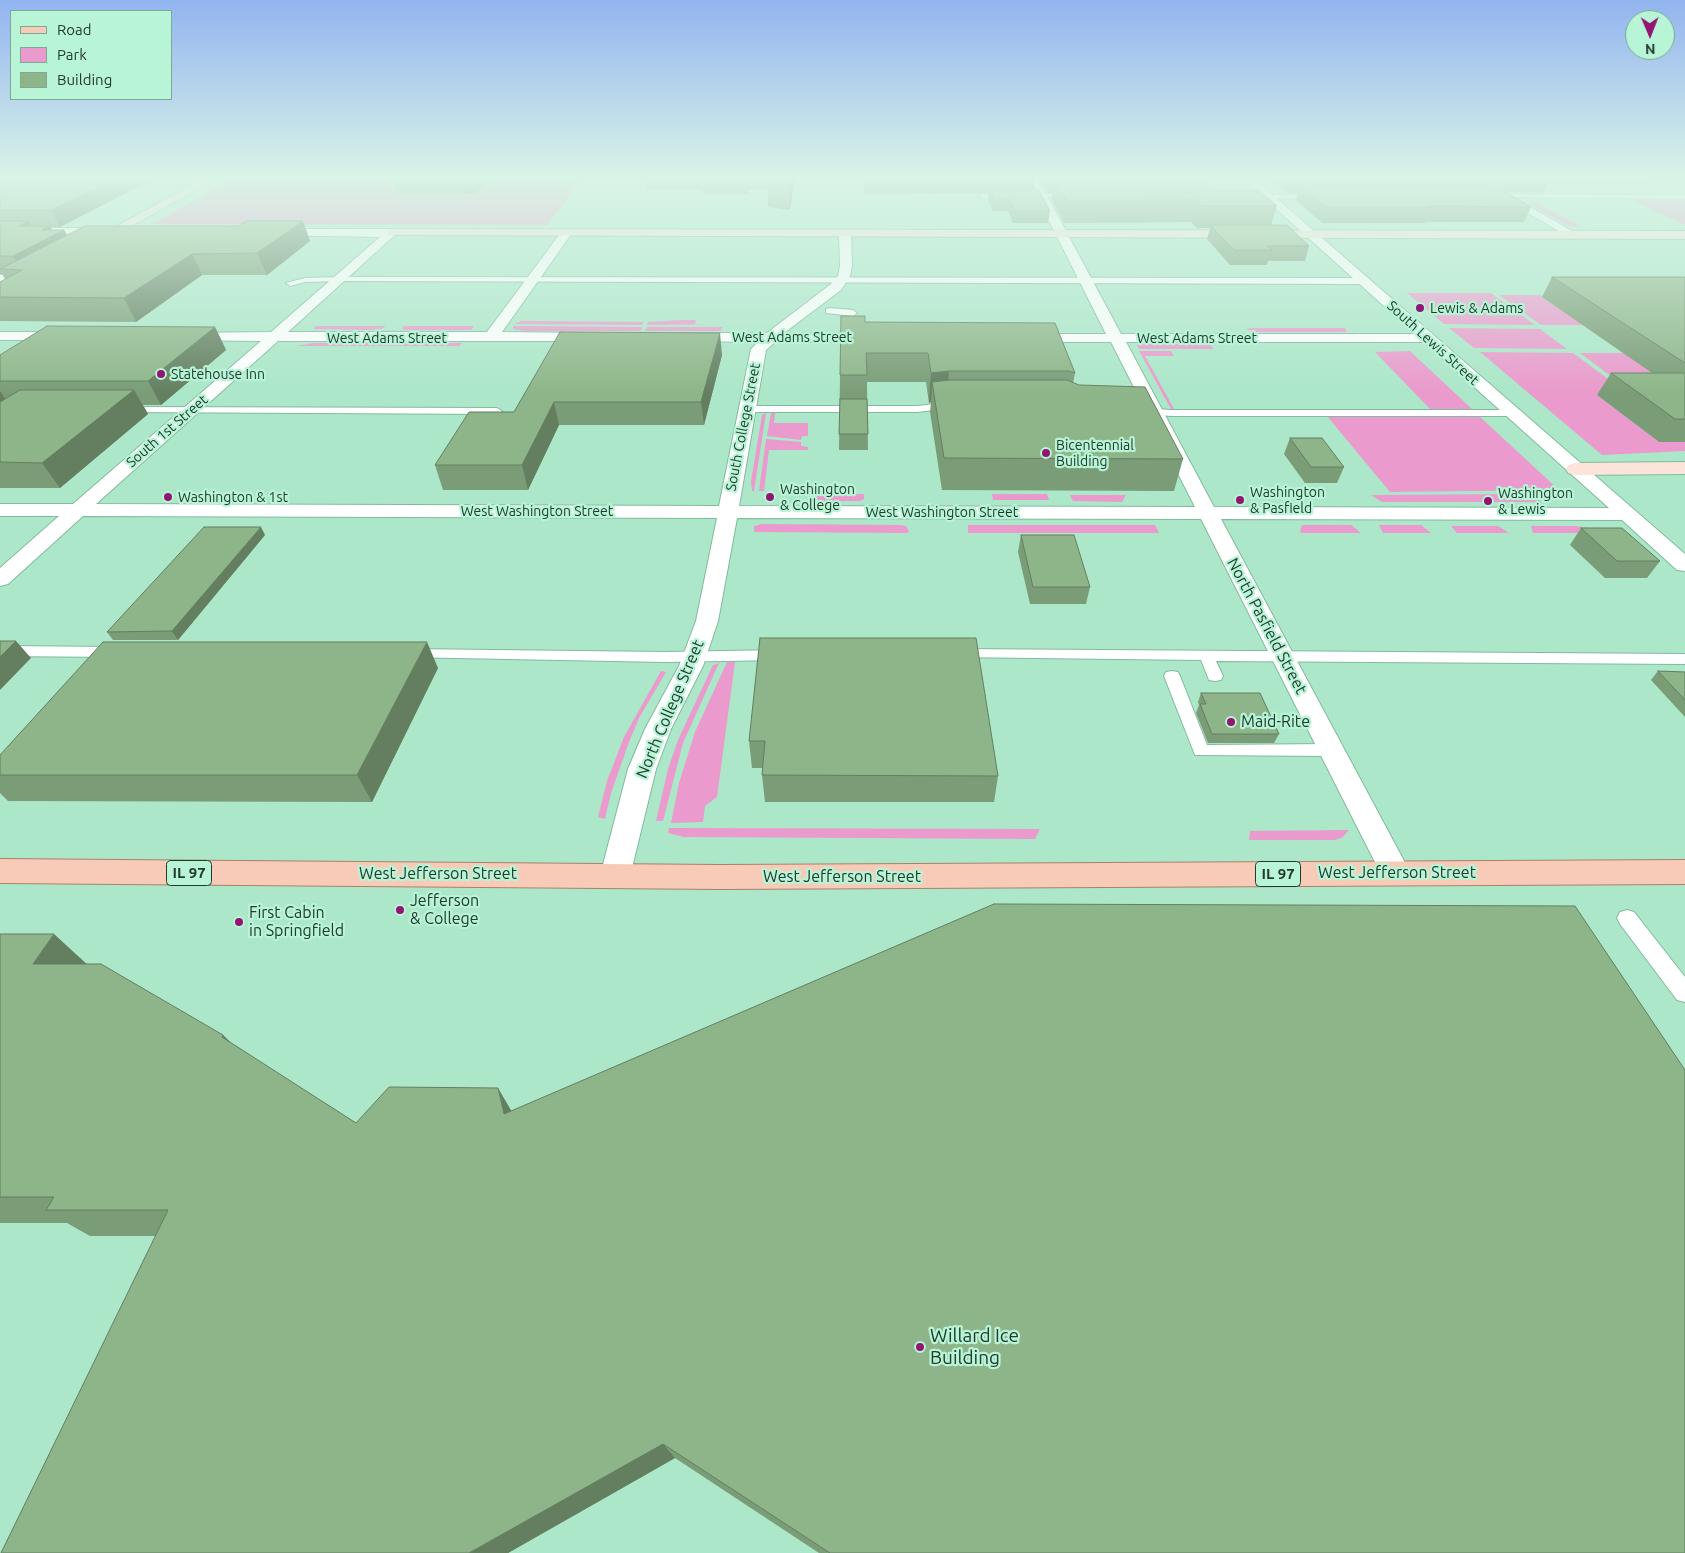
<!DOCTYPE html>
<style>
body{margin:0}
#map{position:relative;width:1685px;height:1553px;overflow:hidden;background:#ace7c9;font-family:Ubuntu,sans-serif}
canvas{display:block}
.legend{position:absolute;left:10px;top:10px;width:162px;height:90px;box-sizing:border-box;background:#b8f4d6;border:1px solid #7caa93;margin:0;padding:6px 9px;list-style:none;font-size:15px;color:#233b2f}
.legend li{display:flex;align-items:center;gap:10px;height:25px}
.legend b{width:25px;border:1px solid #7caa93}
.north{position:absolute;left:1625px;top:10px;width:50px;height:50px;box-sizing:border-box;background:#b8f4d6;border:1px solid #7caa93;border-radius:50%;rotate:179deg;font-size:14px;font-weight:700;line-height:20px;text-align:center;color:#233b2f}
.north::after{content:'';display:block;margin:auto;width:18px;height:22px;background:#921571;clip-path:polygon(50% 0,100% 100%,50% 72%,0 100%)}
</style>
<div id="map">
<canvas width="1685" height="1553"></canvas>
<ul class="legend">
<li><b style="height:6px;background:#f8cab8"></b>Road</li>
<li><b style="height:14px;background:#ea9acc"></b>Park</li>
<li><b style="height:14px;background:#8eb589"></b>Building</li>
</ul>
<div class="north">N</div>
</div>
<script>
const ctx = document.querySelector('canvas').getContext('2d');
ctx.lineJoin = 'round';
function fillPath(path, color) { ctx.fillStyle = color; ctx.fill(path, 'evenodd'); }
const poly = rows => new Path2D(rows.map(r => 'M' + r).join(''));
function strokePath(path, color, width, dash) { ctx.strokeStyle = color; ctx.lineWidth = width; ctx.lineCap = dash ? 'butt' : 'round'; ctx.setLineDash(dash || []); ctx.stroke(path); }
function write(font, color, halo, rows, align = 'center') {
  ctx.font = font + ' Ubuntu,sans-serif'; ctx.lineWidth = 4.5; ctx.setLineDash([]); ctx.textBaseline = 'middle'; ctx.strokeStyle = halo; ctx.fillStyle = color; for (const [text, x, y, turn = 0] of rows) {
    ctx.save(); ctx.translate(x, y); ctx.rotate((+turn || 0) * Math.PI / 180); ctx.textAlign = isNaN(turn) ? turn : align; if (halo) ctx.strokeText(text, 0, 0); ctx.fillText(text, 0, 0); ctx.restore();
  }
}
const green = poly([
 [237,177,584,177,547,225,153,224],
 [1628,198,1685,198,1685,225],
 [1526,202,1537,203,1582,227,1569,226],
 [1407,293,1491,293,1535,325,1444,324],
 [1499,295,1540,295,1553,305,1560,305,1591,325,1541,325],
 [683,320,696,320,695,324,723,324,647,325,648,322],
 [522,321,644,322,642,325,514,324],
 [316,326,386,326,381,329,371,330,313,329],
 [404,326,474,326,471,330,404,330,402,329],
 [513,326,516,326,642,327,641,331,524,331,513,329],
 [647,327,722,327,721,331,645,331],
 [1246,328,1345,328,1347,332,1252,332],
 [1449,328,1540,329,1567,349,1474,348],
 [314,343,462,343,459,346,296,346],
 [1141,344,1210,344,1214,349,1139,349,1137,345],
 [1139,351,1171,351,1174,356,1145,356,1174,409,1171,409],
 [1410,351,1473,410,1431,410,1375,352],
 [1480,352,1573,353,1619,387,1597,395,1659,442,1685,442,1685,451,1602,455],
 [1580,353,1633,353,1671,378,1624,386],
 [766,413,754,491,752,491,751,481,762,415],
 [771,413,775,413,774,423,808,423,808,436,802,436,801,440,767,436],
 [1327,416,1479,416,1559,490,1390,492],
 [766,439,801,442,801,446,808,447,808,450,769,450,764,491,759,491],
 [815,494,864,494,864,499,860,501,819,501,815,498],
 [992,494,1047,494,1049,500,993,500],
 [1534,494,1541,502,1382,502,1371,495],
 [1070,495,1126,495,1122,502,1073,501],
 [762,524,901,525,906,526,909,531,907,533,754,532,754,526],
 [968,525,1155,525,1159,533,968,533],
 [1302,525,1351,525,1361,533,1301,533,1300,531],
 [1379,525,1421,525,1431,533,1383,533],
 [1451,526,1498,526,1509,533,1457,533],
 [1531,526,1575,526,1589,528,1594,533,1533,533],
 [727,662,735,662,717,797,705,806,703,822,671,823,679,783,695,732],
 [719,663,683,743,663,821,656,821,668,769,678,740,713,665],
 [661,671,666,672,639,718,629,742,611,793,605,819,598,817,607,781,624,737],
 [669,828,1040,829,1035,839,684,837,668,833],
 [1349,830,1342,838,1334,840,1249,840,1250,831]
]);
const lane = poly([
 [1075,194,1077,197,982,198,979,196,982,194,1075,194],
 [1491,194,1685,195,1685,199,1489,197,1491,194],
 [1249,195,1320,195,1323,197,1320,199,1251,198,1249,195],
 [339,277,1365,278,1369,281,1365,284,339,281,305,282,290,286,286,283,305,278,339,277],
 [829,308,853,310,857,313,853,316,826,313,826,309,829,308],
 [954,402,959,405,958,407,917,412,746,412,741,409,746,406,917,406,954,402],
 [123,407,497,408,502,411,497,414,119,412,118,410,123,407],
 [1141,408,1171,410,1513,410,1518,413,1513,416,1171,416,1137,413,1137,409,1141,408],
 [0,646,117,647,125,652,117,657,0,656,0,646],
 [408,649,665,652,782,650,790,655,782,660,665,662,403,657,400,654,408,649],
 [956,649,1685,654,1685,664,1216,661,1223,676,1221,680,1215,681,1209,680,1201,660,951,657,948,654,951,651,956,649],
 [1172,671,1178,672,1180,676,1207,745,1331,744,1337,746,1340,750,1337,754,1331,756,1195,755,1164,676,1166,672,1172,671],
 [1627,910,1634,912,1685,977,1685,1002,1677,1000,1620,924,1617,918,1620,912,1627,910]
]);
const street = poly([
 [1027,177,1037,177,1121,334,1415,334,1241,177,1252,177,1685,554,1685,571,1677,570,1622,520,1221,519,1410,872,1406,880,1395,884,1384,880,1201,519,737,518,718,621,703,666,671,729,656,769,630,876,626,885,615,888,604,885,600,876,628,769,645,729,679,666,696,621,717,518,83,516,8,584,0,586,0,568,59,516,0,516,0,504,73,504,261,341,182,340,175,336,177,333,271,332,380,237,266,235,266,231,270,229,391,229,397,233,288,332,487,332,562,231,566,229,572,233,502,332,594,333,601,337,594,341,278,341,96,504,719,506,751,349,758,342,682,341,675,337,682,333,767,333,831,284,838,276,840,266,839,233,845,229,851,233,852,266,850,276,841,290,784,333,879,334,886,338,879,342,775,342,766,350,739,506,1195,507,1111,342,1025,342,1018,338,1025,334,1106,334,1027,177],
 [1126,342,1424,342,1609,508,1214,507,1126,342],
 [1466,177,1478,177,1579,235,1573,239,1569,237,1466,177],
 [0,228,110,228,116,232,110,236,0,236,0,228],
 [0,275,26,275,33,279,26,283,0,283,0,275],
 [0,332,69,332,76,336,69,340,0,340,0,332]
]);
const secondary = poly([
 [206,177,219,177,96,246,88,246,86,243,206,177],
 [391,229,1685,231,1685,239,387,235,387,231,391,229],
 [1685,462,1685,474,1575,475,1568,473,1566,469,1568,465,1575,463,1685,462]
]);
const primary = poly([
 [0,859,721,865,1685,860,1685,884,721,889,0,883,0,859]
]);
const wall = poly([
 [0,177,157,177,60,227,50,227,52,230,64,230,67,235,310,241,267,275,202,275,136,322,0,321,0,282,5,279,2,274,0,274],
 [391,177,492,177,476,193,464,194,396,194],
 [645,177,795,177,790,210,768,207,768,189,749,189,748,194,703,194,703,189,647,189],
 [864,177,1035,177,1034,189,1050,211,1048,223,1013,223,1008,211,993,211,988,200,989,193,864,194],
 [1039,177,1192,177,1191,179,1211,190,1277,206,1271,225,1309,246,1305,261,1268,261,1267,265,1230,265,1207,239,1210,228,1197,228,1191,222,1064,223,1052,200,1052,193,1048,193],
 [1269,177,1685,177,1685,182,1548,183,1543,192,1508,192,1492,183,1491,186,1531,207,1524,222,1427,222,1426,223,1322,223,1296,200,1298,193,1287,193],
 [1552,277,1685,277,1685,442,1659,442,1597,395,1611,373,1652,373,1542,297],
 [865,322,1055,323,1075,373,1073,383,1183,459,1174,491,942,490,930,412,931,402,929,403,926,382,867,382,868,450,839,450,840,375],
 [215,327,226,350,161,405,143,405,148,414,60,488,0,488,0,355],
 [722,355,704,425,559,425,528,490,443,490,435,465,514,412],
 [1290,438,1344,467,1337,483,1305,483,1284,454],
 [1581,528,1660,561,1647,578,1605,578,1570,545],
 [265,535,178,640,113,640,107,632],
 [1021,535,1090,587,1086,604,1030,604,1018,552],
 [760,638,998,776,994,802,765,802,762,775,763,768,752,768,749,741],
 [438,668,372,802,8,801,0,793,0,755],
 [1658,671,1685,672,1685,717,1651,680],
 [1201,693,1279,734,1274,743,1208,743,1196,713,1199,705,1198,702],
 [0,934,87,964,223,1035,232,1044,356,1123,511,1111,1685,1553,819,1553,675,1458,508,1553,1,1553,156,1236,90,1236,67,1223,0,1223]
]);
const shadedWall = poly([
 [120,177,157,177,60,227,51,210],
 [459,177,492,177,476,193,464,194],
 [747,177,749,177,749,189,748,194],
 [789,177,795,177,790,210,789,181],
 [28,221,38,238,19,226],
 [303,221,310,241,267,275,257,253],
 [50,226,54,235,64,230,73,247,22,270,13,256,42,230],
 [192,254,202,275,136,322,124,298],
 [215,327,226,350,161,405,148,381],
 [720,333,722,355,704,425,701,402],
 [949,371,947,400,932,382,931,402,929,403,931,373],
 [134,390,148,414,60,488,42,463],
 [0,391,15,414,0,426],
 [554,402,559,425,528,490,522,465],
 [261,527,265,535,178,640,172,631],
 [16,641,31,658,0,690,0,657],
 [427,642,438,668,372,802,357,775],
 [54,934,90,967,33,964],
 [223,1035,254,1066,222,1037],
 [498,1088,515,1117,504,1114],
 [663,1444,675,1458,508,1553,469,1553]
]);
const building = poly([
 [0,177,120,177,51,210,0,210,0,177],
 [767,177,789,177,789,181,767,178,767,177],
 [1289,177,1493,177,1494,178,1292,179,1289,177],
 [1513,177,1548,177,1550,178,1515,178,1513,177],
 [1054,179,1200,179,1211,190,1258,190,1277,206,1202,206,1197,200,1067,201,1054,179],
 [1300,186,1495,186,1531,207,1429,206,1432,208,1327,208,1300,186],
 [990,189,1038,189,1050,211,1015,211,1010,200,994,200,990,189],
 [0,221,28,221,19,226,50,226,42,230,64,230,13,256,0,256,0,221],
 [246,221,303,221,257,253,192,254,124,298,0,297,0,282,22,270,0,269,85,226,238,226,246,221],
 [1210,225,1287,225,1309,246,1267,246,1272,250,1234,250,1210,225],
 [1552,277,1685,277,1685,363,1552,277],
 [841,316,865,316,865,322,1055,323,1075,373,1069,371,949,371,931,373,928,353,866,353,867,375,840,375,841,316],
 [47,326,215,327,148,381,0,381,0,355,47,326],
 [560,332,720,333,701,402,554,402,522,465,435,465,469,412,514,412,560,332],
 [1611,373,1685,373,1685,419,1675,419,1611,373],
 [950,380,1067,380,1079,385,1145,387,1183,459,944,458,932,382,950,380],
 [20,390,134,390,42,463,0,462,0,402,20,390],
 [840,399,867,399,868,434,839,434,840,399],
 [1290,438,1322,438,1344,467,1311,467,1290,438],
 [204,527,261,527,172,631,107,632,204,527],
 [1581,528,1622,528,1660,561,1617,561,1581,528],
 [1021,535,1074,535,1090,587,1033,587,1021,535],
 [760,638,976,638,998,776,762,775,765,741,749,741,760,638],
 [0,641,16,641,0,657,0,641],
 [103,642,427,642,357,775,0,775,0,755,103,642],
 [1658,671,1685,672,1685,700,1658,671],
 [1201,693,1260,693,1279,734,1212,734,1200,704,1206,704,1201,693],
 [994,904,1575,906,1685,1070,1685,1553,830,1553,663,1444,469,1553,1,1553,168,1210,46,1210,54,1197,0,1197,0,934,54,934,33,964,101,964,223,1035,222,1037,356,1123,389,1087,498,1088,504,1114,994,904]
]);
const markers = [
 [1420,308,5,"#921571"],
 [161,374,5,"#921571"],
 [1046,453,5,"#921571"],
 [168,497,5,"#921571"],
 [770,497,5,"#921571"],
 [1240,500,5,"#921571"],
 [1488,501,5,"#921571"],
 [1231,722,5,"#921571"],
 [400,910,5,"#921571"],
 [239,922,5,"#921571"],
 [920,1347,5,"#921571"]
];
const farPoinames = [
 ["Lewis & Adams",1430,308],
 ["Statehouse Inn",171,374],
 ["Bicentennial",1056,445],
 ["Building",1056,461],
 ["Washington",780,489],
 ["& College",780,505],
 ["Washington",1250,492],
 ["& Pasfield",1250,508],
 ["Washington",1498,493],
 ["& Lewis",1498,509],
 ["Washington & 1st",178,497]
];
const farStreetnames = [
 ["West Adams Street",792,337],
 ["West Adams Street",387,338],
 ["West Adams Street",1197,338],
 ["South Lewis Street",1433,343,42],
 ["South College Street",743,427,-79],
 ["South 1st Street",167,431,-41],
 ["West Washington Street",537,511],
 ["West Washington Street",942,512]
];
const shields = [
 [189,873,45],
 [1278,874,45]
];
const shieldNames = [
 ["IL 97",189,873],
 ["IL 97",1278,874]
];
const streetNames = [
 ["North Pasfield Street",1267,626,62],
 ["North College Street",670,709,-67],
 ["West Jefferson Street",1397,873],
 ["West Jefferson Street",438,874],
 ["West Jefferson Street",842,877]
];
const poiNames = [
 ["Maid-Rite",1241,722],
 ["Jefferson",410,901],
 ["& College",410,919],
 ["First Cabin",249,913],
 ["in Springfield",249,931]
];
const nearPoinames = [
 ["Willard Ice",930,1336],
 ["Building",930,1358]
];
fillPath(green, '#ea9acc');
strokePath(lane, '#81bb9e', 2);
strokePath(street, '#81bb9e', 2);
strokePath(secondary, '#81bb9e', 2);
strokePath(primary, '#ab8169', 2);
fillPath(lane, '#fff');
fillPath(street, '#fff');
fillPath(secondary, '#fce4db');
fillPath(primary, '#f8cab8');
fillPath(wall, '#7a9c76');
fillPath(shadedWall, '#637f60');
fillPath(building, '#8eb589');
strokePath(building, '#637f60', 1);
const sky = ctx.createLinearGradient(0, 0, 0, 394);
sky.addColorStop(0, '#92b4f0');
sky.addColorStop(0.45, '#daf4e7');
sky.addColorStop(1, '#daf4e700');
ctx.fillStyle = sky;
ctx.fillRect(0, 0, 1685, 394);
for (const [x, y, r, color] of markers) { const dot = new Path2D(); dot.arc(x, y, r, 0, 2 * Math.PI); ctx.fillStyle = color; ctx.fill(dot); strokePath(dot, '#b8f4d6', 2); }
write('14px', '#233b2f', '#b8f4d6', farPoinames, 'left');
write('14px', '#233b2f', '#b8f4d6', farStreetnames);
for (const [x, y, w] of shields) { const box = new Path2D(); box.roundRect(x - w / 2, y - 12.5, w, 25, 4); ctx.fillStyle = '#b8f4d6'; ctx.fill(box); strokePath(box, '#233b2f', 1); }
write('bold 15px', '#233b2f', null, shieldNames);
write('16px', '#233b2f', '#b8f4d6', streetNames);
write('16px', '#233b2f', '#b8f4d6', poiNames, 'left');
write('19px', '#233b2f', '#b8f4d6', nearPoinames, 'left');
</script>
